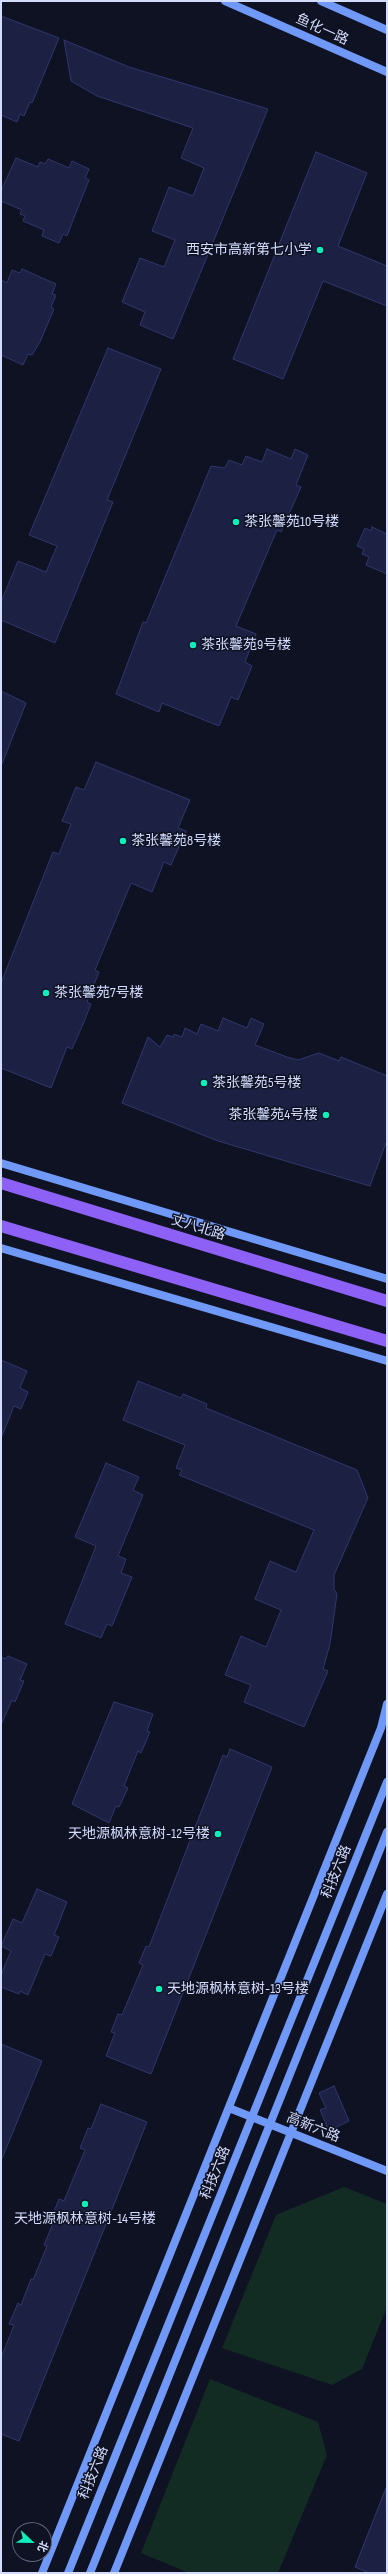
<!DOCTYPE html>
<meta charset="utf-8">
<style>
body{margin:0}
#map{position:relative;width:388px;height:2574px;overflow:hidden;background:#0f1223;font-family:"Sofia Sans Condensed","Noto Sans SC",sans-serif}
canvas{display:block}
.frame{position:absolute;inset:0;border:2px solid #d3dcfd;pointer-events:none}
.north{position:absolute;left:12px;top:2522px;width:40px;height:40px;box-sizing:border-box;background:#0f1223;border:1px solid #5d637a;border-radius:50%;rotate:112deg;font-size:11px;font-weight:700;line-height:16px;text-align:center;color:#d3dcfd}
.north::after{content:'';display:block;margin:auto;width:14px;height:18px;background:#0defbc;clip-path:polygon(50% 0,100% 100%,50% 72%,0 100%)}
</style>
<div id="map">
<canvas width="388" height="2574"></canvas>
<div class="frame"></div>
<div class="north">北</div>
</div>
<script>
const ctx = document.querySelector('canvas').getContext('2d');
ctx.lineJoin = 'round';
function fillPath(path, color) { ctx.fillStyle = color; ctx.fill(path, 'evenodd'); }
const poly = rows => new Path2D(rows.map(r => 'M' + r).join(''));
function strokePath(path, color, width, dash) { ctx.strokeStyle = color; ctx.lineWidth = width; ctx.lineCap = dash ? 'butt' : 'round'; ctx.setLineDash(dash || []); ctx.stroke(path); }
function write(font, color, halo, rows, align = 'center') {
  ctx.font = font + ' "Sofia Sans Condensed","Noto Sans SC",sans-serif'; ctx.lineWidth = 3; ctx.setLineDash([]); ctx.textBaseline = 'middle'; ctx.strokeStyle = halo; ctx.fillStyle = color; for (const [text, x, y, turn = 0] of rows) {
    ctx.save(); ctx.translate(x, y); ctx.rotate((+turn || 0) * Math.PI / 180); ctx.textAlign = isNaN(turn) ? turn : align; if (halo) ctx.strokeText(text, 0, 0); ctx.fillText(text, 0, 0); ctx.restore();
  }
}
const green = poly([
 [344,2187,387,2204,387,2307,362,2369,332,2385,222,2348,276,2215],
 [210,2379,318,2422,327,2455,278,2573,189,2573,141,2553]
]);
const building = poly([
 [1,16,59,38,32,103,30,102,24,116,20,114,17,122,1,115,1,16],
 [64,40,129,67,268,109,173,339,140,325,145,312,122,302,140,258,164,267,175,240,152,231,169,187,193,196,204,168,181,158,193,128,97,96,71,81,64,40],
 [316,152,367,173,338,246,387,266,387,306,323,281,283,379,233,359,316,152],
 [16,158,38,167,40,162,45,164,48,159,69,168,72,161,89,169,85,178,89,180,75,215,67,236,63,234,59,243,42,236,44,230,23,221,25,216,20,214,22,210,1,201,1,191,16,158],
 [22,269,56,284,52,294,56,295,51,307,54,309,40,342,32,355,28,354,23,365,1,355,1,280,7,283,12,270,20,273,22,269],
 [108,348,161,369,107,500,113,502,55,643,1,620,1,602,18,561,46,572,57,546,29,535,108,348],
 [267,449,291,459,295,449,308,455,296,485,301,487,281,532,277,530,236,626,256,634,245,662,252,666,238,700,231,697,219,726,162,703,159,712,116,694,143,622,146,623,211,466,225,468,229,460,242,465,246,456,262,462,267,449],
 [372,527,387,534,387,574,366,565,369,557,362,554,364,549,357,546,365,528,371,531,372,527],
 [1,691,26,703,2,764,1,764,1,691],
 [96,762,190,800,178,828,186,831,171,865,164,862,152,892,131,883,95,970,99,972,87,1002,91,1004,84,1022,72,1049,67,1047,51,1088,1,1068,1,983,53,852,59,854,71,824,62,821,76,787,84,790,96,762],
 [223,1018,247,1028,251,1018,264,1024,255,1045,287,1057,298,1060,319,1053,339,1061,341,1057,387,1076,387,1140,370,1186,218,1141,122,1103,148,1037,160,1047,167,1035,173,1037,174,1034,182,1037,185,1028,197,1034,201,1024,218,1031,223,1018],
 [1,1360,27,1371,20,1388,28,1392,21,1409,14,1406,2,1436,1,1360],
 [138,1381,181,1398,183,1394,207,1404,206,1408,357,1470,368,1498,334,1575,334,1589,337,1594,330,1644,323,1669,328,1671,304,1727,244,1702,251,1685,225,1675,241,1636,266,1647,281,1610,255,1599,270,1561,296,1572,314,1530,179,1475,182,1470,176,1468,185,1445,123,1420,138,1381],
 [106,1463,139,1477,133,1490,143,1495,118,1556,126,1559,121,1573,132,1577,112,1626,107,1624,101,1638,65,1624,96,1546,75,1537,106,1463],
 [8,1656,27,1664,20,1680,24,1681,15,1702,12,1700,1,1725,1,1657,6,1659,8,1656],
 [114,1702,153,1714,147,1731,150,1732,141,1753,138,1751,124,1786,128,1788,119,1807,116,1806,109,1823,72,1804,114,1702],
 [230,1749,272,1767,151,2074,106,2056,115,2033,111,2032,118,2014,122,2015,143,1965,139,1963,146,1946,149,1947,223,1755,227,1757,230,1749],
 [37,1889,67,1902,54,1935,59,1937,51,1956,45,1954,28,1995,20,1991,19,1994,1,1987,1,1975,11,1951,1,1946,13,1919,22,1923,37,1889],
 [1,2044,42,2061,1,2161,1,2044],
 [334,2086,349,2121,329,2131,320,2110,326,2108,319,2093,334,2086],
 [101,2104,147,2122,19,2441,1,2434,1,2358,14,2325,9,2324,18,2303,21,2305,31,2279,33,2280,47,2246,44,2245,54,2221,51,2219,59,2199,64,2201,85,2150,80,2148,88,2128,91,2129,101,2104],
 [386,2488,387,2573,369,2573,355,2567,386,2488]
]);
const secondary = poly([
 [225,1,387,72],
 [321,1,387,30],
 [1,1163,387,1279],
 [1,1248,387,1361],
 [229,2108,387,2171],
 [42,2573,381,1728,387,1704],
 [68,2573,387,1782],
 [90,2573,387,1832],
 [114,2573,387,1894]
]);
const primary = poly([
 [1,1183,387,1301],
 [1,1226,387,1341]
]);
const markers = [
 [320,250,4,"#0defbc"],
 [236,522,4,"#0defbc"],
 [193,645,4,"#0defbc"],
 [123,841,4,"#0defbc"],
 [46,993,4,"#0defbc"],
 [204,1083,4,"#0defbc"],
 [326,1115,4,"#0defbc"],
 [218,1834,4,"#0defbc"],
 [159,1989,4,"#0defbc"],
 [85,2204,4,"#0defbc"]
];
const streetNames = [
 ["鱼化一路",322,30,24],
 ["丈八北路",198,1228,17],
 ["科技六路",337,1872,-68],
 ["高新六路",313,2128,22],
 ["科技六路",216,2173,-68],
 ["科技六路",94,2473,-68]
];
const poiNames = [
 ["西安市高新第七小学",312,250,"right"],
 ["茶张馨苑10号楼",244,522],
 ["茶张馨苑9号楼",201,645],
 ["茶张馨苑8号楼",131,841],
 ["茶张馨苑7号楼",54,993],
 ["茶张馨苑5号楼",212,1083],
 ["茶张馨苑4号楼",318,1115,"right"],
 ["天地源枫林意树-12号楼",210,1834,"right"],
 ["天地源枫林意树-13号楼",167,1989],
 ["天地源枫林意树-14号楼",85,2219,"center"]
];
fillPath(green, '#132c23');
fillPath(building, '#1c2143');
strokePath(building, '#30376d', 1);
strokePath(secondary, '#7098f7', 8);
strokePath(primary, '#8e61f6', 12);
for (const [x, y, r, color] of markers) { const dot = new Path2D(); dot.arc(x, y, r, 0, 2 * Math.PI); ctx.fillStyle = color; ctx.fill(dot); strokePath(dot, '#0f1223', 1.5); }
write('14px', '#d3dcfd', '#0f1223', streetNames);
write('14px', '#d3dcfd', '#0f1223', poiNames, 'left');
</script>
